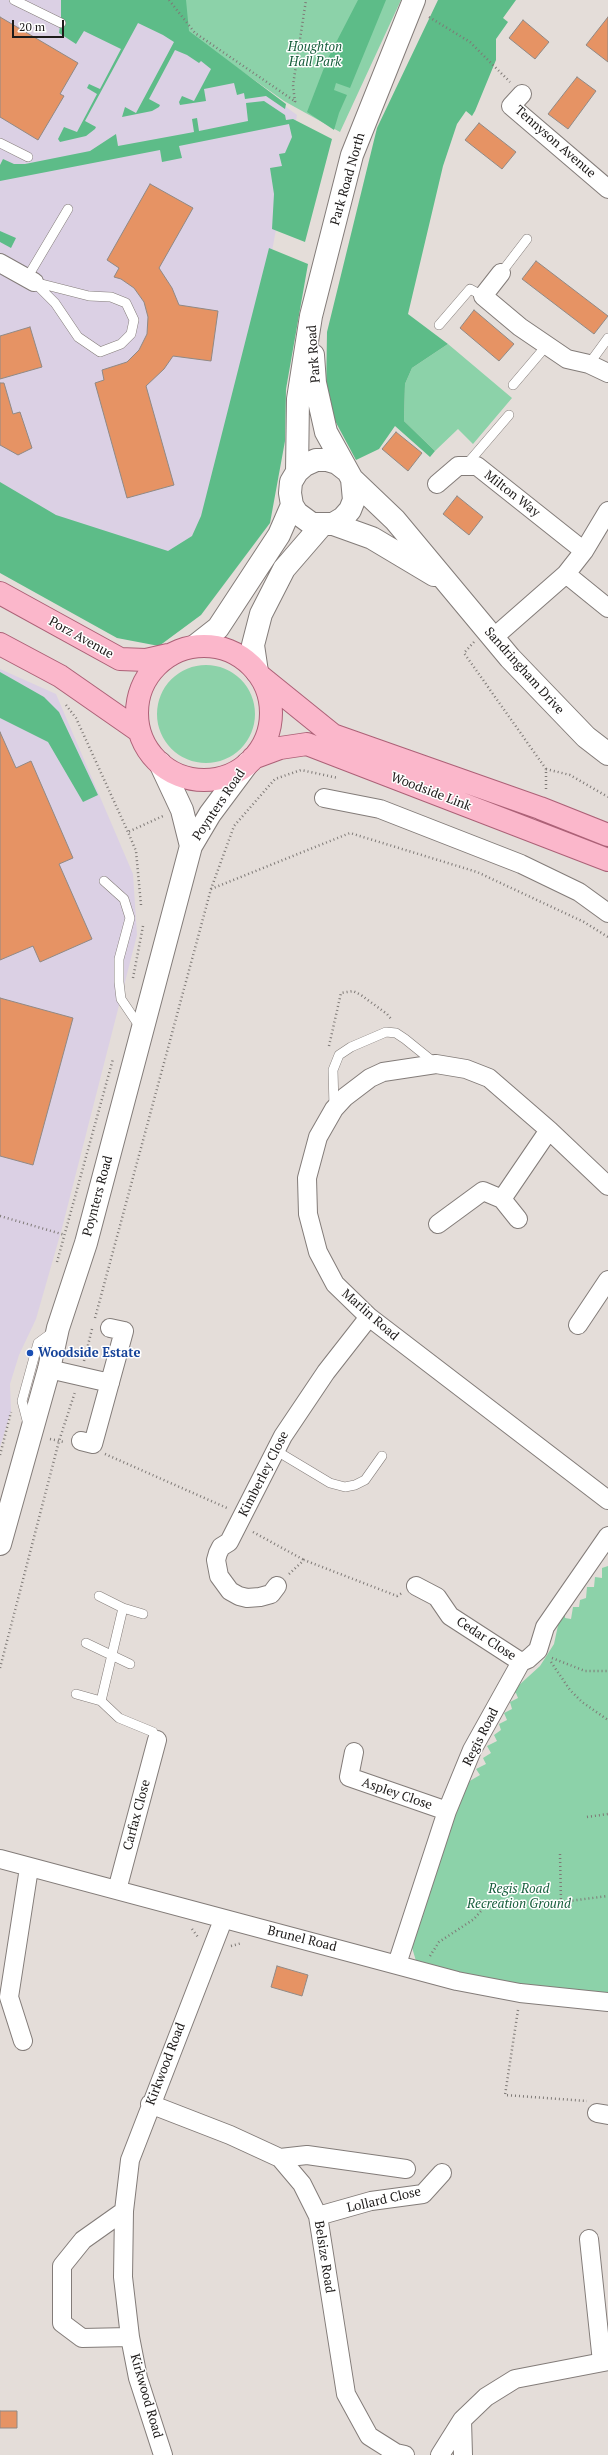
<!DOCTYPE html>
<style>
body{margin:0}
#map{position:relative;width:608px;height:2455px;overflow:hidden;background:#e4ddd9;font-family:"PT Serif",serif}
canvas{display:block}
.scale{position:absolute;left:12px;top:20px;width:52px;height:18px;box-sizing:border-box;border:2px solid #1d1a19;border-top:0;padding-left:5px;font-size:12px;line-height:14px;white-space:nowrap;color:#1d1a19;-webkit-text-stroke:3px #fff;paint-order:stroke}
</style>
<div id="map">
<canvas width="608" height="2455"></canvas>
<div class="scale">20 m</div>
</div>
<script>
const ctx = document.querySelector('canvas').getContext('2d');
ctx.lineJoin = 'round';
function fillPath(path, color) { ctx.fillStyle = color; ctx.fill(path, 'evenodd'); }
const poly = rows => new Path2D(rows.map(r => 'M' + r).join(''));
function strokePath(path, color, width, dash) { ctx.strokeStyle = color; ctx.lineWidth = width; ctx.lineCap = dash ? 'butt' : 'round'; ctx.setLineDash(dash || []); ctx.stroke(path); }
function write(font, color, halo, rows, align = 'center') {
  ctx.font = font + ' "PT Serif",serif'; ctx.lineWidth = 3; ctx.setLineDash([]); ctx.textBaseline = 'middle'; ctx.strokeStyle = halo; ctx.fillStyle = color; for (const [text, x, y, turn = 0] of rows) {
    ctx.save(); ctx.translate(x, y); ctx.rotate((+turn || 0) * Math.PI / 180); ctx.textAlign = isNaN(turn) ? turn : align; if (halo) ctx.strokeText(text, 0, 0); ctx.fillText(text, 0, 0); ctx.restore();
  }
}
const industrial = poly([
 [0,0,141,0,297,115,225,507,178,565,0,511],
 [0,669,56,694,133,874,137,935,62,1228,36,1319,19,1355,10,1384,11,1411,0,1447]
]);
const green = poly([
 [141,0,401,0,340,132,284,101],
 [448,344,512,398,473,444,458,429,435,451,404,421,405,384,412,368],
 '157 714a49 49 0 1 1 98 0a49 49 0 1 1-98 0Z',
 [608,1566,608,1994,562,1992,469,1976,416,1961,411,1944,441,1837,454,1817,468,1782,480,1775,476,1769,486,1764,483,1758,491,1753,487,1746,497,1741,494,1735,501,1730,499,1724,507,1720,504,1713,512,1709,510,1702,518,1698,516,1693,507,1696,540,1666,554,1644,560,1616,565,1608,565,1618,571,1619,573,1607,579,1607,580,1600,586,1598,587,1587,594,1587,595,1577,602,1578,602,1568]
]);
const forest = poly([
 [61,0,186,0,189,31,286,104,285,109,266,96,245,99,244,93,237,95,234,83,204,89,206,101,180,105,179,102,182,96,194,101,211,69,201,61,199,63,187,55,175,50,149,99,160,105,159,107,152,111,122,117,125,107,136,113,174,42,163,35,138,23,85,121,96,127,95,129,86,136,60,142,58,139,64,127,77,132,97,94,87,88,89,84,100,89,121,49,84,31,76,44,59,33,61,19],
 [358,0,386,0,350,88,336,83,334,90,347,95,339,113,334,130,307,112,327,60],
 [438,0,516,0,503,18,508,22,496,39,496,60,475,111,472,116,466,111,457,124,443,166,408,314,448,344,412,368,405,384,404,421,435,451,430,457,395,426,379,449,356,460,333,417,326,397,327,332,377,128],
 [264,101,285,115,286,120,293,119,332,139,305,242,272,229,274,194,270,168,282,166,279,154,285,153,292,137,289,124,179,146,182,158,162,162,160,150,0,181,0,165,3,159,14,164,25,164,90,151,116,134,118,146,194,132,192,119,197,118,199,131,248,121,246,103],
 [0,231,16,238,11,248,0,242],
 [269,248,308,264,286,389,285,441,270,523,201,615,159,646,117,638,0,573,0,482,56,515,168,551,192,536,201,516],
 [0,672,44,697,59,712,98,795,83,802,48,742,0,718]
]);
const building = poly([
 [0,17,78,63,60,94,64,96,38,140,0,117,0,17],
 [608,17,608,62,586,45,608,17],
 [523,20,549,42,535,59,509,38,523,20],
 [577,77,596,91,568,129,548,114,577,77],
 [479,123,516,152,502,169,465,140,479,123],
 [150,184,193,208,159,268,172,288,179,305,218,311,211,361,173,356,164,369,146,386,174,485,127,498,95,383,104,380,102,370,127,362,139,350,147,334,148,317,144,302,134,288,121,279,114,277,119,268,107,260,150,184],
 [536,261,608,316,594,334,522,279,536,261],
 [474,310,514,344,499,361,460,328,474,310],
 [30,327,42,367,0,379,0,336,30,327],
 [0,383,4,383,13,414,20,412,32,448,18,455,0,445,0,383],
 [396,432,422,453,408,471,382,449,396,432],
 [457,496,483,517,469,535,443,514,457,496],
 [0,732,16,768,31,761,73,858,59,864,92,939,40,962,33,946,0,960,0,732],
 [0,998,73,1018,33,1165,0,1156,0,998],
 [277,1966,308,1975,302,1996,271,1987,277,1966],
 [0,2411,17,2411,17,2428,0,2428,0,2411]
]);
const path = poly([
 [169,0,195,33,296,102],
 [429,17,470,42,510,82],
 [295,102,293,85,306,0],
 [474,642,464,653,546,769,546,790],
 [66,705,76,718,128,832],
 [546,769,570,775,608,797],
 [211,889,350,833,477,872,584,922,608,937],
 [141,905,136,851,128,832,163,816],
 [133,978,143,926],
 [329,1046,341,993,353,991,361,995,387,1014,392,1020],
 [0,1216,65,1235],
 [57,1262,113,1059],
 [95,1318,211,889,234,826,275,779,301,770,338,778],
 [84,1361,92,1329],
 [50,1439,64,1442],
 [105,1454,227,1508],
 [0,1455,11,1412],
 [253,1532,304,1560],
 [289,1574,304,1560,397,1596,402,1593],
 [552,1658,585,1671,608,1671],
 [551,1662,570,1690,582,1702,608,1720],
 [0,1668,59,1441,75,1392],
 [587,1817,608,1814],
 [560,1854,561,1902],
 [192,1929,198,1937],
 [231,1946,242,1943],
 [430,1956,439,1942,474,1919,487,1904,561,1902,608,1896],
 [518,2010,505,2095,587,2101]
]);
const lane = poly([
 [14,0,61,23],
 [0,143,28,157],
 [501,273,527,239],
 [27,278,68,209],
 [34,282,89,296,111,297,126,303,134,320,131,334,121,344,100,352,78,337,55,303,34,282],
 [439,325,470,289,483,296],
 [589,364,608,338],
 [513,385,547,345],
 [467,464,509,415],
 [104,881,124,899,130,918,119,959,119,982,121,999,140,1027],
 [334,1107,333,1070,339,1055,351,1047,386,1032,396,1033,405,1039,436,1064],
 [28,1424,22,1401,38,1343,53,1332],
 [275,1450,330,1483,345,1487,355,1485,365,1480,382,1456],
 [99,1596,123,1608,101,1701,119,1718,153,1732,157,1740],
 [123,1608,143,1614],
 [86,1643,130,1664],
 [76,1694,101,1701]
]);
const street = poly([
 [522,94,511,106,608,189],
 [0,263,34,282],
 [501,273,483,296,520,327,567,359,589,364,608,373],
 [437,484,458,466,477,466,584,551],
 [566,574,608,608],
 [493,638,566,574,584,551,608,511],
 [324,798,380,809,521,864,579,892,608,913],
 [608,1186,549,1130,489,1078,466,1069,436,1064,383,1072,370,1078,345,1097,334,1109,318,1137,307,1178,308,1214,318,1252,335,1284,369,1317,608,1500],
 [502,1199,518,1219],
 [438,1224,483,1191,502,1199,549,1130],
 [578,1325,608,1280],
 [49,1369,110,1383],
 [81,1441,93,1444,124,1331,110,1328],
 [277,1586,271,1594,260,1597,247,1598,239,1596,230,1591,219,1576,216,1560,218,1553,221,1547,229,1542,283,1436,326,1372,369,1317],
 [416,1586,437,1597,450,1616,521,1662],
 [354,1752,349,1777,447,1811],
 [0,1859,457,1981,520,1993,608,2002],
 [117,1890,157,1740],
 [397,1964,447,1811,472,1750,521,1662,528,1659,538,1650,545,1627,608,1536],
 [23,2041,9,1997,29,1868],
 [150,2104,230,2135,280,2158,302,2184,318,2216,346,2394,369,2436,396,2453,405,2455],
 [597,2113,608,2115],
 [280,2158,307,2155,406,2169],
 [124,2211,83,2240,62,2266,62,2323,82,2338,130,2337],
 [318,2216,371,2201,423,2194,442,2173],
 [589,2239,602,2362],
 [462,2420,463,2455],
 [163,2455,138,2378,130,2337,123,2277,124,2211,130,2160,223,1920],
 [440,2455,462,2420,486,2397,515,2379,608,2361]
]);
const secondary = poly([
 [313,355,315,383,326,432,352,479,354,500,350,510,343,518,333,524,312,524,297,513,292,505,290,493,291,482,297,472,305,465,316,460,327,460,337,463,346,470],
 [297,472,298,399,311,316,352,155,414,0],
 [352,479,395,520,510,658,586,737,608,754],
 [333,524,372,538,434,575],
 [195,646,218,628,279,535,292,505],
 [257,672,253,645,261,614,284,569,322,525],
 [160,763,182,810,191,846],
 [0,1544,49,1369,58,1328,86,1243,191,846,210,814,248,763]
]);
const primary = poly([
 [0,593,120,659,146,660,168,655],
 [0,644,60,676,139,731],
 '137 713a67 67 0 1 1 134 0a67 67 0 1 1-134 0Z',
 [260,676,333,735,540,808,608,835],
 [253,758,280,748,307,744,608,860]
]);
const markers = [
 [30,1353,4,"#1a4fb4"]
];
const parkNames = [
 ["Houghton",315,47],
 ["Hall Park",315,62],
 ["Regis Road",519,1889],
 ["Recreation Ground",519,1904]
];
const streetNames = [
 ["Tennyson Avenue",555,142,41],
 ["Park Road North",348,179,-74],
 ["Park Road",314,354,-94],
 ["Milton Way",512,494,38],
 ["Porz Avenue",81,638,29],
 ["Sandringham Drive",524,671,48],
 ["Woodside Link",431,792,21],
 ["Poynters Road",219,805,-56],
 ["Poynters Road",98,1196,-75],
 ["Marlin Road",370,1315,41],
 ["Kimberley Close",264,1474,-63],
 ["Cedar Close",486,1639,33],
 ["Regis Road",481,1737,-63],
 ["Aspley Close",397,1794,19],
 ["Carfax Close",137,1815,-75],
 ["Brunel Road",302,1939,14],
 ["Kirkwood Road",166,2064,-69],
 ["Lollard Close",384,2200,-13],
 ["Belsize Road",324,2257,81],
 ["Kirkwood Road",146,2396,74]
];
const transitNames = [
 ["Woodside Estate",38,1353]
];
fillPath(industrial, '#dbd0e4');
fillPath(green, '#8cd2a9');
fillPath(forest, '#5dbc88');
fillPath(building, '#e69364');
strokePath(building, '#908985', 1);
strokePath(lane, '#837c79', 10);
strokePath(street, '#837c79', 20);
strokePath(secondary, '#837c79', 24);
strokePath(primary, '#ac6177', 24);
strokePath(path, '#7e7976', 2.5, [1, 3]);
strokePath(lane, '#fff', 9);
strokePath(street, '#fff', 18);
strokePath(secondary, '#fff', 22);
strokePath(primary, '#fbb7cb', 22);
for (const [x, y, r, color] of markers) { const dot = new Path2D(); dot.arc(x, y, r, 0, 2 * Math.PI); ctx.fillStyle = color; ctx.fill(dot); strokePath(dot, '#fff', 1.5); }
write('italic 13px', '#175e3c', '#fff', parkNames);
write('13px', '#1d1a19', '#fff', streetNames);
write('bold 13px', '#164399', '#fff', transitNames, 'left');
</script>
